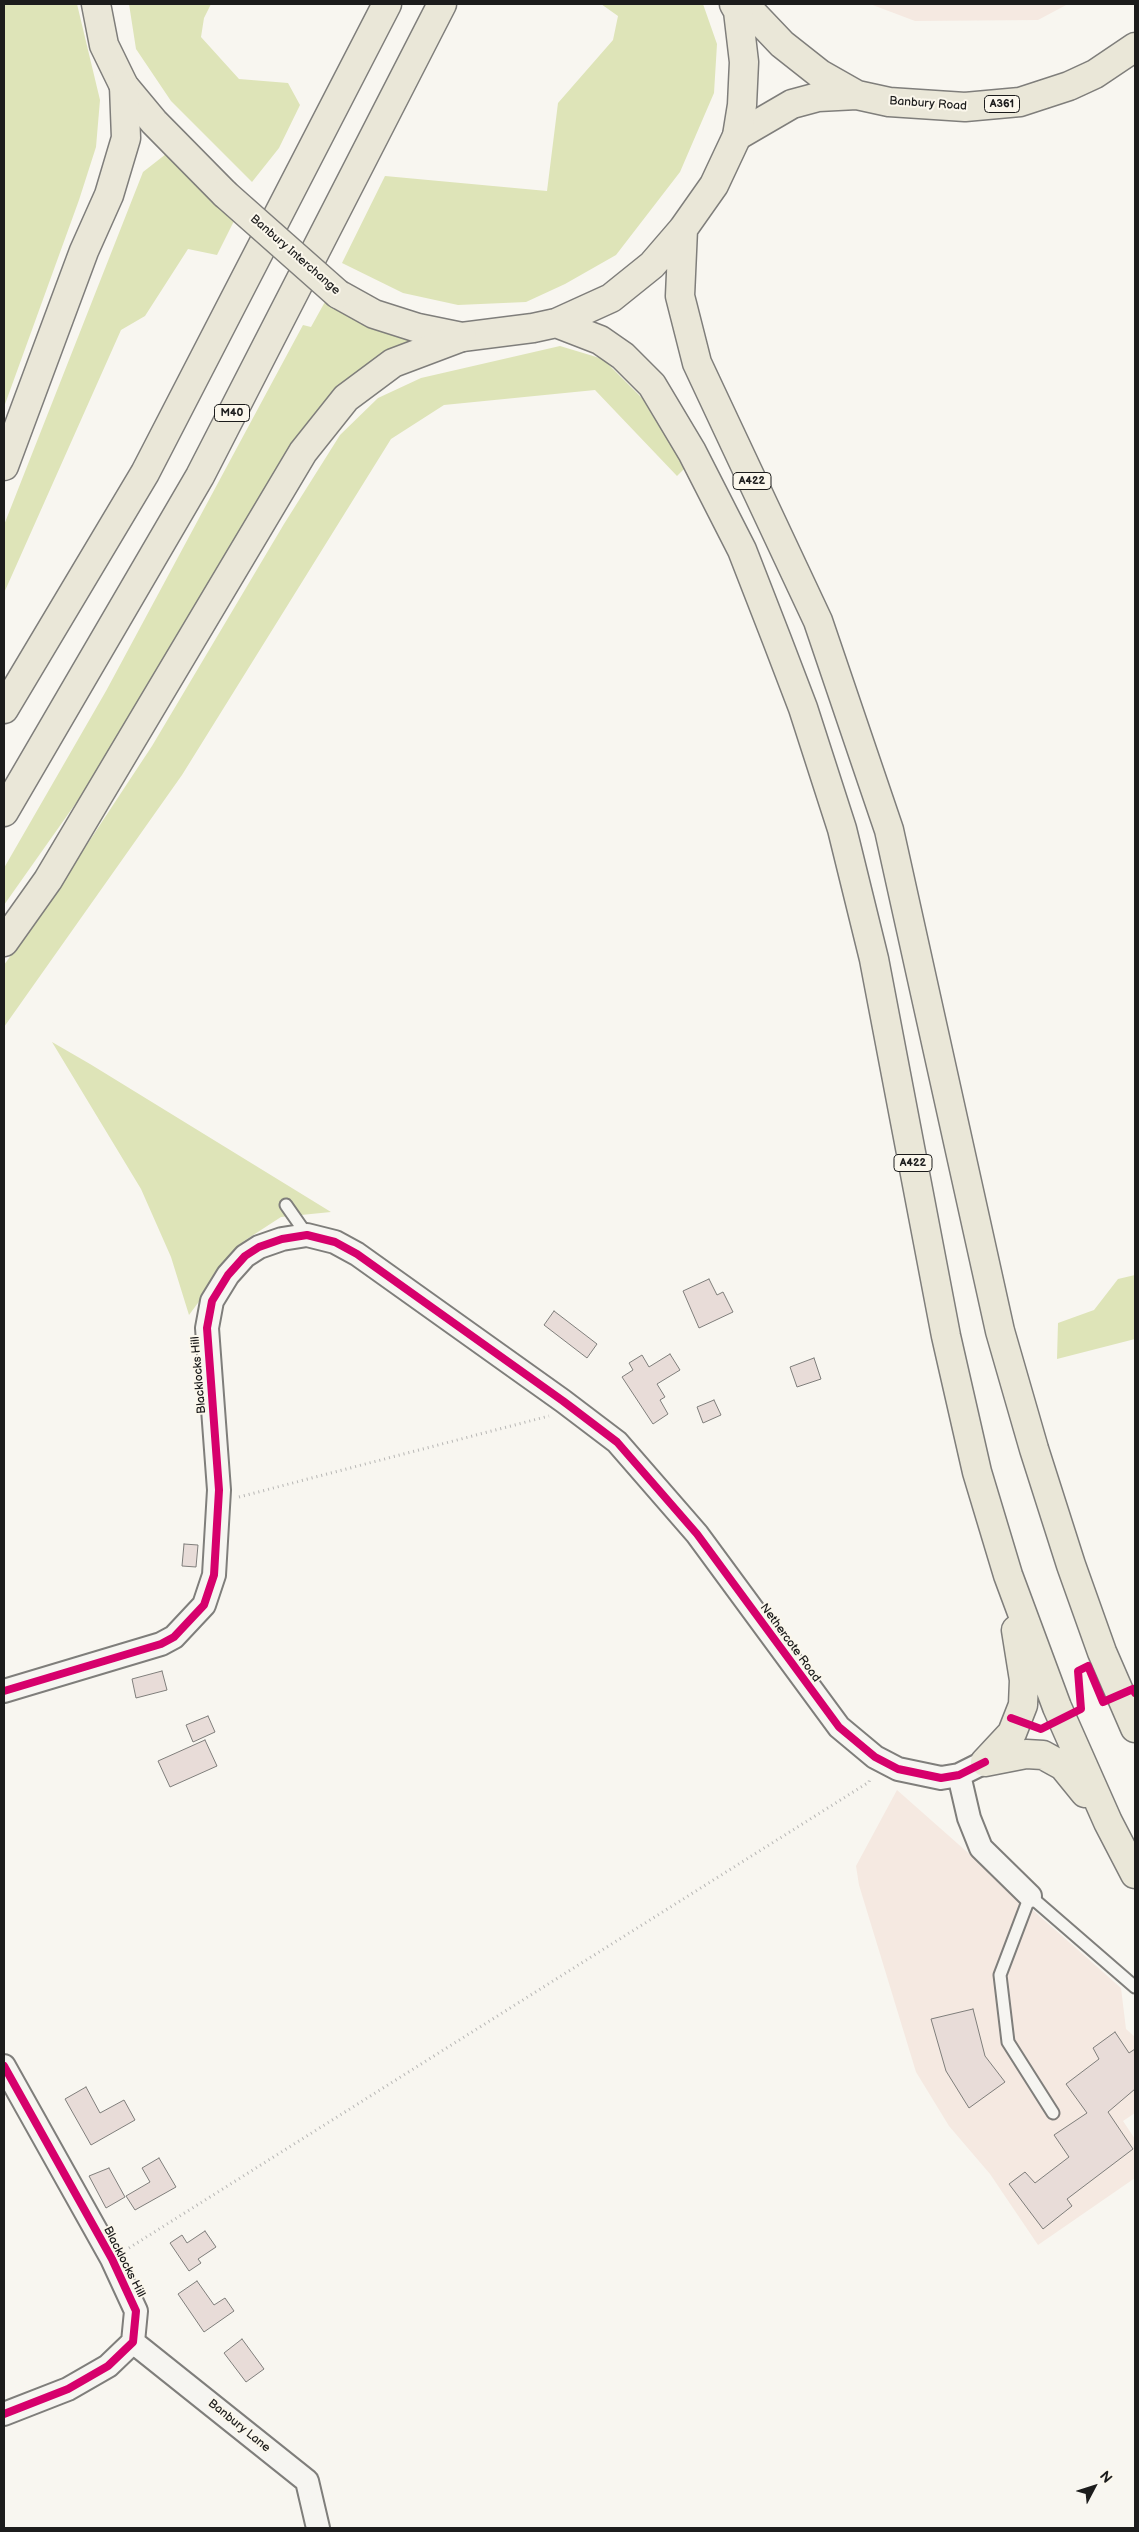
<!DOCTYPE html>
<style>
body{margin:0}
#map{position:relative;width:1139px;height:2532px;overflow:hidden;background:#f8f6f0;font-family:"Balsamiq Sans",sans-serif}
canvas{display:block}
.frame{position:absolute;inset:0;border:5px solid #1c1c1c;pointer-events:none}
.north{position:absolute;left:1069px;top:2462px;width:50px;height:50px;-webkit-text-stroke:4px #fbf7ec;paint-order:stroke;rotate:50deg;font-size:14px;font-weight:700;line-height:20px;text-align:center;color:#1c1c1c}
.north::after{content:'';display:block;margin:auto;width:18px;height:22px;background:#1c1c1c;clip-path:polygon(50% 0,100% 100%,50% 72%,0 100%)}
</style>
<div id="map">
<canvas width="1139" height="2532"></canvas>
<div class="frame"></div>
<div class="north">N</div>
</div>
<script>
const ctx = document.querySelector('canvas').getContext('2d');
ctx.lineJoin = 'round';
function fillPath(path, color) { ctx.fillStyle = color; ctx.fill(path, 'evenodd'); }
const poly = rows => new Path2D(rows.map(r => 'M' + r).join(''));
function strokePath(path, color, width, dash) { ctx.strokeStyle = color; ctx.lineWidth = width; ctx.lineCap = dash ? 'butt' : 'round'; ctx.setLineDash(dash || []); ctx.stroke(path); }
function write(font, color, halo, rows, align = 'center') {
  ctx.font = font + ' "Balsamiq Sans",sans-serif'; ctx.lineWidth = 4; ctx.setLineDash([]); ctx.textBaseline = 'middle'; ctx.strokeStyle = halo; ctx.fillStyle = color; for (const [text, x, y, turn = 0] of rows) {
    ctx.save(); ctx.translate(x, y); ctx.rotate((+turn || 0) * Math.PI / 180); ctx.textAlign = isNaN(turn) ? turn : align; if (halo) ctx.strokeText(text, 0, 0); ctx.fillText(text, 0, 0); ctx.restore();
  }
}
const built = poly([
 [870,4,1068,4,1038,20,915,21],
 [897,1790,1121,1988,1126,2029,1135,2037,1135,2113,1123,2121,1135,2139,1135,2178,1038,2245,990,2174,949,2126,916,2072,859,1885,856,1866]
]);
const green = poly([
 [4,4,77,4,100,100,96,147,79,200,4,407],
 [129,4,211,4,204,18,201,37,239,79,288,83,300,105,279,148,252,182,171,101,136,49],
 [601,4,703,4,717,44,714,93,680,172,616,255,565,284,526,302,458,305,403,293,342,263,385,176,547,191,558,103,613,40,618,16],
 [166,154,234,221,217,255,188,249,145,316,121,330,4,593,4,525,143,172],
 [326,300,420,339,360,369,329,396,107,759,4,905,4,868,106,691,303,325,311,327],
 [560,346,603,359,642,398,685,468,677,476,595,390,444,405,391,439,182,775,4,1027,4,965,51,899,152,746,284,524,340,435,378,398,421,378],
 [52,1042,90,1064,331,1212,281,1217,244,1241,189,1315,171,1257,141,1189],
 [1135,1275,1135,1339,1057,1359,1058,1323,1094,1310,1118,1279]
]);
const building = poly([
 [709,1279,717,1295,723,1292,733,1312,699,1328,683,1291,709,1279],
 [554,1311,597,1344,587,1358,544,1325,554,1311],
 [670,1354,680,1370,657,1384,665,1397,660,1400,668,1414,653,1424,622,1377,633,1370,629,1363,642,1355,649,1367,670,1354],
 [814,1358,821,1379,797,1387,790,1367,814,1358],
 [714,1400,721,1415,703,1423,697,1407,714,1400],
 [184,1544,198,1545,196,1567,182,1566,184,1544],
 [162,1671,167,1690,136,1698,132,1679,162,1671],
 [208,1716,215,1732,193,1742,186,1725,208,1716],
 [205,1740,217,1766,170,1787,158,1761,205,1740],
 [973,2009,985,2056,1005,2082,969,2108,946,2071,931,2019,973,2009],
 [1115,2032,1129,2053,1135,2049,1135,2089,1108,2112,1133,2149,1067,2199,1072,2206,1043,2229,1009,2184,1025,2172,1035,2183,1069,2157,1054,2135,1087,2113,1066,2084,1099,2059,1093,2048,1115,2032],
 [86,2087,100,2113,124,2100,135,2120,91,2145,65,2099,86,2087],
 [159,2158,176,2187,135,2210,126,2196,150,2182,142,2168,159,2158],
 [109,2168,125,2197,106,2208,89,2176,109,2168],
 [205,2231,216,2247,198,2259,201,2263,189,2271,170,2243,182,2235,187,2243,205,2231],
 [197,2281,214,2305,225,2298,234,2311,204,2332,178,2294,197,2281],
 [242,2339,264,2369,246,2382,224,2353,242,2339]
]);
const path = poly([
 [239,1497,549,1416],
 [1081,1701,1078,1671,1085,1667],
 [129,2248,869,1782,870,1778]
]);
const service = poly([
 [286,1205,307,1235],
 [1053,2113,1008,2042,1000,1975,1030,1896,1135,1987]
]);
const minor = poly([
 [4,1691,161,1644,174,1637,204,1605,214,1575,219,1490,207,1328,212,1301,228,1275,245,1256,259,1247,282,1239,307,1235,335,1242,357,1254,563,1401,617,1442,697,1534,839,1727,875,1757,898,1769,941,1778,959,1775,985,1762],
 [959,1775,969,1818,981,1848,1030,1896],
 [4,2066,112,2259,136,2311,133,2342,108,2366,68,2389,4,2414],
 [133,2342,307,2481,318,2528]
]);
const primary = poly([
 [744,4,782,44,820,74,857,95],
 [737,136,792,104,818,97,857,95,889,102,965,107,1020,102,1069,86,1095,74,1135,47]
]);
const trunk = poly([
 [96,4,104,45,124,86,154,122,225,194],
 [683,229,680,296,697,363,818,621,889,830,1000,1331,1034,1449,1071,1565,1102,1652,1135,1728],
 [338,294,374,314,418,328,462,337,533,328,556,323,611,298,652,265,683,229,714,185,737,136,742,105,744,62,738,11,734,4],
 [556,323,600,340,623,356,652,385,692,452,742,550,777,640,803,708,842,829,874,959,946,1336,977,1472,1008,1575,1057,1707,1108,1822,1135,1874],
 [985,1762,1012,1733,1023,1705,1024,1680,1016,1630],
 [985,1762,1026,1754,1043,1755,1063,1766,1085,1793]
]);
const motorway = poly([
 [4,466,84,251,109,195,126,138,124,86],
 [4,709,145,473,387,4],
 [4,812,200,476,442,4],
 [4,942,48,880,303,452,346,398,393,363,462,337]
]);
const trunkBridge = poly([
 [225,194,338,294]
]);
const cycleway = poly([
 [4,1691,161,1644,174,1637,204,1605,214,1575,219,1490,207,1328,212,1301,228,1275,245,1256,259,1247,282,1239,307,1235,335,1242,357,1254,563,1401,617,1442,697,1534,839,1727,875,1757,898,1769,941,1778,959,1775,985,1762],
 [1011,1718,1041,1729,1081,1709,1078,1671,1088,1666,1103,1702,1133,1689,1135,1693],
 [4,2066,112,2259,136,2311,133,2342,108,2366,68,2389,4,2414]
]);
const shields = [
 [1002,104,35],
 [232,413,35],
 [752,481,38],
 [913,1163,38]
];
const shieldNames = [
 ["A361",1002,104],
 ["M40",232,413],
 ["A422",752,481],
 ["A422",913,1163]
];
const streetNames = [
 ["Banbury Road",928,104,4],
 ["Banbury Interchange",295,255,41],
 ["Blacklocks Hill",199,1375,-95],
 ["Nethercote Road",790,1643,54],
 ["Blacklocks Hill",124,2262,63],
 ["Banbury Lane",239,2426,39]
];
fillPath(built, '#f5e9e1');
fillPath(green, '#dee4b8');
fillPath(building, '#e8dcd8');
strokePath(building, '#7f7e7b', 1);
strokePath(service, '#7f7e7b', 15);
strokePath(minor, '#7f7e7b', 26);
strokePath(primary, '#7f7e7b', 31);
strokePath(trunk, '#7f7e7b', 31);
strokePath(motorway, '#7f7e7b', 31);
strokePath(path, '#b7b6b4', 3, [1, 4]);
strokePath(service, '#f6f5f1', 11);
strokePath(minor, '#f6f5f1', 22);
strokePath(primary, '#eae7d8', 28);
strokePath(trunk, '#eae7d8', 28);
strokePath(motorway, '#eae7d8', 28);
strokePath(trunkBridge, '#7f7e7b', 31, []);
strokePath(trunkBridge, '#eae7d8', 28);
strokePath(cycleway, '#d6006c', 8);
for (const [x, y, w] of shields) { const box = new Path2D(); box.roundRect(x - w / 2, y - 8.5, w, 17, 4); ctx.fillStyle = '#fbf7ec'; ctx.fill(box); strokePath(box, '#1c1c1c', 1); }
write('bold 11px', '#1c1c1c', null, shieldNames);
write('12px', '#1c1c1c', '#fbf7ec', streetNames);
</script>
